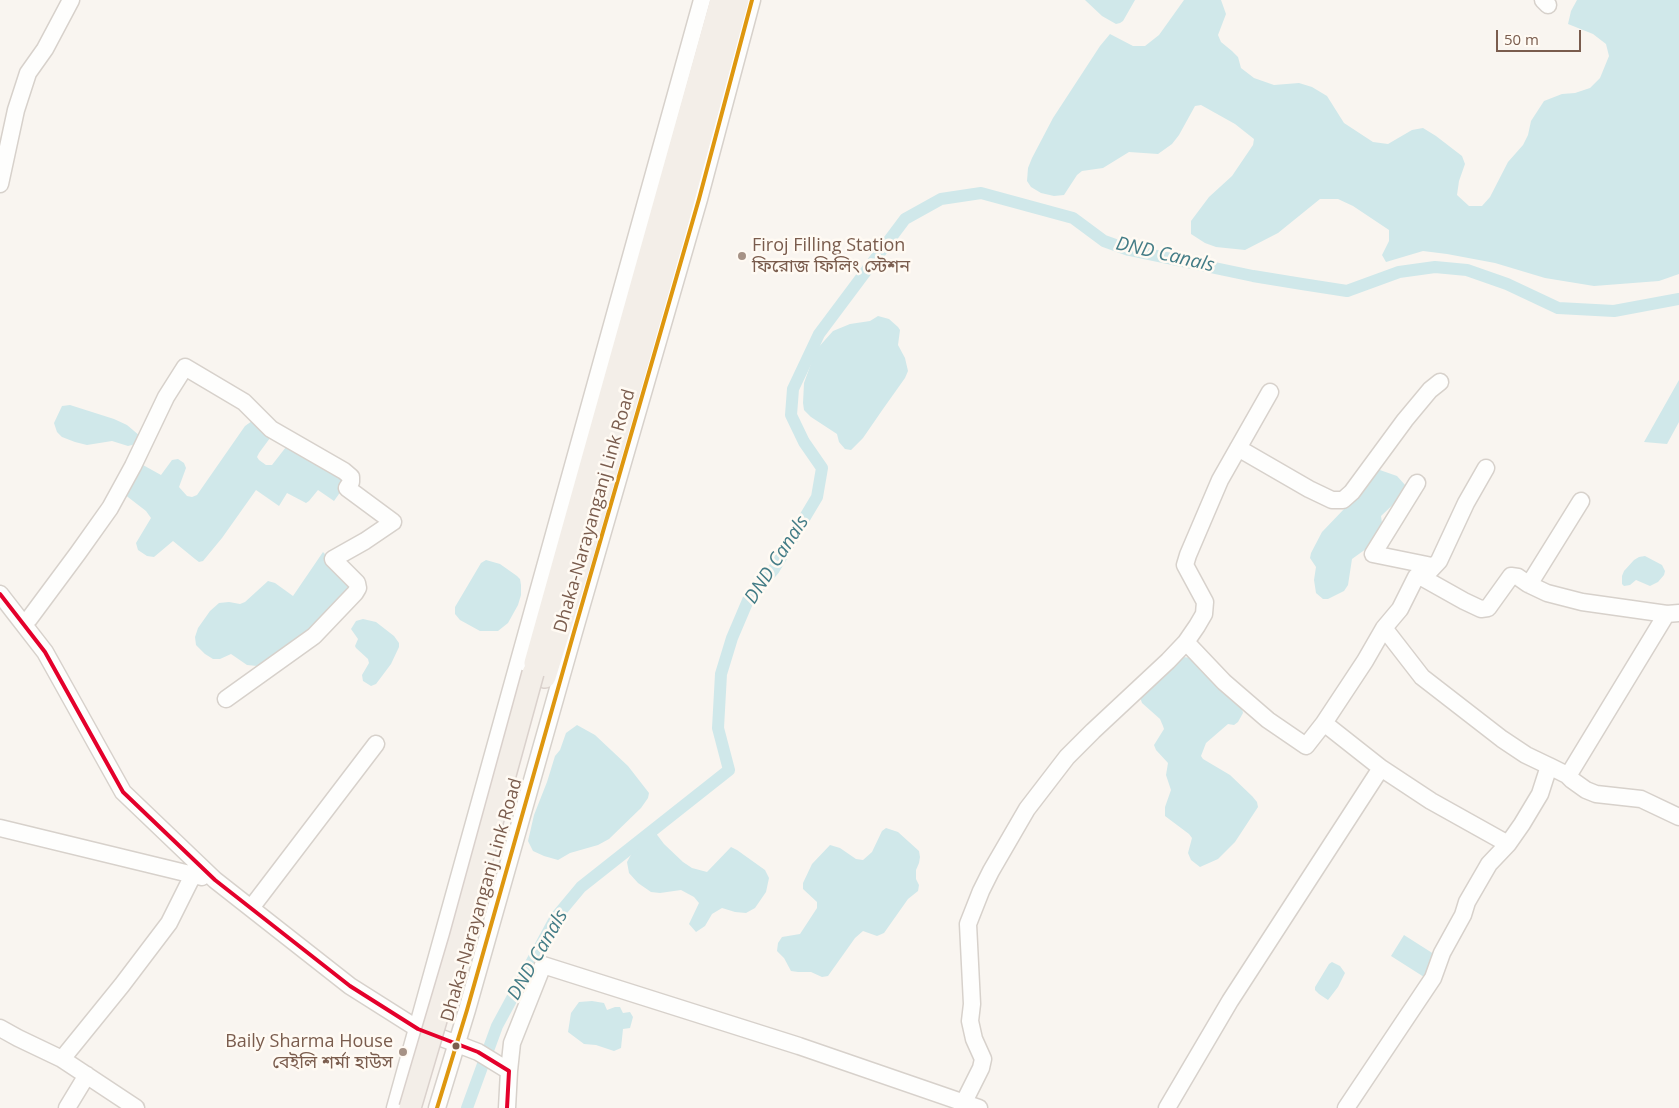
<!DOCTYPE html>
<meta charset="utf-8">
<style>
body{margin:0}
#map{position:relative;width:1679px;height:1108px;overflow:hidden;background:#f9f5f0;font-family:"Open Sans",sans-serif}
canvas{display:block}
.scale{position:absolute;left:1496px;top:30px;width:85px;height:22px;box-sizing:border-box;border:2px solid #7a5c4d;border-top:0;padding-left:6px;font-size:15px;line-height:18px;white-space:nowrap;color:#7a5c4d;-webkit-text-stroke:4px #fffaf3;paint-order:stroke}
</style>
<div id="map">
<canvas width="1679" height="1108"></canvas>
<div class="scale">50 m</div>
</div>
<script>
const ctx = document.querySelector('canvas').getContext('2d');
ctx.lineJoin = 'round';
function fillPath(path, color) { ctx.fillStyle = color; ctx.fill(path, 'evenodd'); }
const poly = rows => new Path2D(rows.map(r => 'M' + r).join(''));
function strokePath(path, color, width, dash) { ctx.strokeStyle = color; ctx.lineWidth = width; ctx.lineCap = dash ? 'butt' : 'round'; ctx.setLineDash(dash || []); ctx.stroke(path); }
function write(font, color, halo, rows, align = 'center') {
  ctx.font = font + ' "Open Sans","Noto Sans Bengali",sans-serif'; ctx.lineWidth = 5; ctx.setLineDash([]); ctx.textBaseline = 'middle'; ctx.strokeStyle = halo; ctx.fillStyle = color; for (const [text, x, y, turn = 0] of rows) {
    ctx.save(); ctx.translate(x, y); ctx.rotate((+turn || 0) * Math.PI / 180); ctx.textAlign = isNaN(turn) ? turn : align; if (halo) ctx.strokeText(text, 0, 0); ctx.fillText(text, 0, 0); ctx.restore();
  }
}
const water = poly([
 [1085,0,1135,0,1123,21,1120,23,1116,24,1102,16],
 [1184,0,1221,0,1226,14,1218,35,1221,42,1232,51,1238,57,1241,68,1254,78,1274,85,1299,83,1312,87,1327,96,1344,123,1373,142,1388,144,1412,130,1423,128,1436,136,1462,156,1465,164,1459,181,1457,195,1469,206,1482,206,1490,197,1508,162,1523,145,1528,135,1531,121,1544,101,1562,94,1575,93,1590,88,1600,78,1609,56,1606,44,1593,34,1568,24,1571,11,1577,0,1679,0,1679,274,1659,281,1594,286,1545,278,1495,263,1447,254,1423,251,1386,262,1382,255,1389,241,1389,230,1353,206,1338,199,1320,199,1278,233,1245,250,1216,247,1205,243,1191,234,1191,221,1209,197,1232,176,1253,145,1254,139,1235,124,1201,105,1195,106,1179,135,1172,144,1158,154,1129,152,1103,168,1082,171,1077,175,1064,195,1054,196,1041,193,1031,187,1027,181,1028,168,1032,158,1053,118,1100,46,1110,34,1133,46,1145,46,1159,35],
 [878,316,889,319,898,327,900,330,898,345,905,358,908,371,905,378,883,409,863,438,851,450,845,449,839,442,837,434,811,417,804,410,803,403,804,383,816,350,833,331,850,324,870,321],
 [1679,380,1679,422,1667,444,1644,442],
 [70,405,114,419,127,425,140,436,136,444,128,446,112,441,87,445,75,442,62,437,57,432,54,423,62,406],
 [252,421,260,425,270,438,259,453,257,457,259,460,266,465,272,465,286,447,292,445,342,479,343,482,341,491,334,501,318,490,309,501,306,503,287,493,279,506,256,490,222,538,203,561,199,562,195,559,173,541,154,557,147,556,138,550,136,543,151,518,146,511,124,494,139,466,143,465,161,475,172,460,178,459,184,463,186,468,179,487,187,496,192,497,197,495,245,426],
 [1377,469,1397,476,1406,486,1402,496,1381,516,1382,523,1370,546,1352,559,1348,585,1344,591,1328,599,1323,599,1316,593,1314,580,1316,567,1310,558,1311,553,1322,532,1345,508,1352,498],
 [323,552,354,584,312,634,263,664,257,666,247,665,231,654,220,659,213,659,205,654,196,645,195,637,198,628,210,611,219,603,229,602,240,604,245,602,268,581,275,583,293,596],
 [1645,556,1662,565,1665,571,1664,575,1658,582,1650,586,1636,580,1630,585,1624,586,1622,584,1622,576,1624,571,1634,560,1639,557],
 [486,560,500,564,517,576,520,579,521,585,521,595,518,605,508,623,498,631,480,631,460,620,455,614,455,607,481,563],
 [363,619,376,622,394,636,399,643,399,647,391,664,376,684,371,686,363,681,362,675,369,663,368,659,356,648,355,646,358,639,351,629,356,621],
 [1183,657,1192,658,1241,704,1243,713,1238,722,1234,725,1228,724,1206,743,1201,756,1203,759,1230,775,1252,796,1257,802,1258,807,1235,842,1218,859,1200,867,1191,860,1188,853,1192,838,1189,834,1165,816,1165,807,1171,790,1166,775,1168,763,1156,750,1154,745,1164,729,1163,726,1160,719,1142,703,1140,697,1178,659],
 [577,725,595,735,628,766,649,793,648,798,641,808,609,839,598,845,570,853,558,860,544,856,533,851,528,841,534,815,547,782,555,756,560,750,566,733],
 [886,828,898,832,919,851,920,857,919,863,916,870,916,879,919,885,918,891,908,899,884,933,877,936,863,931,855,938,828,976,822,977,811,972,798,972,791,971,784,958,777,951,778,943,782,937,800,934,817,908,817,902,803,889,803,883,812,864,830,845,840,848,856,859,863,860,872,852,882,831],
 [655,832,664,844,683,862,692,868,707,872,731,847,737,850,765,870,769,878,766,892,755,908,746,913,735,912,722,908,712,914,705,926,696,932,689,924,699,903,694,897,681,890,660,893,651,892,638,883,629,873,627,862,633,851],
 [1404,935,1437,956,1424,977,1391,956],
 [1332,962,1340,966,1345,973,1338,987,1328,1000,1319,994,1315,990,1315,987,1329,964],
 [592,1001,604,1003,607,1010,615,1007,620,1007,623,1013,630,1012,633,1017,630,1028,623,1029,621,1048,614,1051,596,1045,584,1044,568,1032,571,1013,579,1002]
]);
const canal = poly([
 [467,1108,497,1026,556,917,581,887,729,770,718,728,721,674,732,638,749,598,774,569,817,497,822,468,804,442,791,415,793,389,819,334,905,219,941,199,981,193,1073,218,1104,241,1129,250,1253,276,1302,284,1347,291,1399,272,1435,267,1467,270,1507,284,1558,308,1614,311,1679,299]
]);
const minor = poly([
 [1543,0,1548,5],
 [0,184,16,110,28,73,45,49,71,0],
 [1238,448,1309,489,1332,500,1343,500,1352,492,1405,420,1430,390,1440,382],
 [1417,483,1373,554,1432,566],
 [1423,578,1464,601,1481,609,1488,608,1511,576,1518,577,1528,584,1530,583,1581,501],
 [1528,584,1547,593,1582,602,1667,614],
 [0,594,45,652,123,792,215,880,350,986,418,1029,478,1052,509,1071,507,1108],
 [29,619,78,553,110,508,133,466,166,397,185,367,244,402,271,429,344,471,351,477,351,482,347,488,393,522,365,541,333,559,357,583,358,588,355,593,314,636,226,699],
 [1384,628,1422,677,1502,739,1526,755,1549,766],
 [1186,642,1224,682,1268,720,1306,746,1324,723],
 [1381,768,1324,723,1365,661,1384,628,1400,609,1416,577,1423,578,1439,561,1466,503,1486,468],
 [1567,775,1572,780,1586,790,1596,794,1641,799,1679,817],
 [0,828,202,877],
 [251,908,376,744],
 [0,1028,18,1038,62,1059],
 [509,1071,512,1043,543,965,799,1046,979,1108],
 [964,1102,981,1068,983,1059,974,1039,970,1021,972,1004,968,924,981,891,991,871,1027,809,1067,757,1093,731,1168,661,1186,642,1197,626,1204,614,1205,602,1185,565,1188,555,1220,480,1270,392],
 [67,1108,87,1075],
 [136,1108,62,1059,122,985,169,923,193,875],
 [395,1108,702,0],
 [437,1108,467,1010,574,632,699,199,752,0],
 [1167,1108,1230,1001,1381,768,1431,801,1508,844],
 [1346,1108,1433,978,1442,953,1463,915,1467,902,1489,864,1508,844,1522,824,1540,794,1549,766,1567,775,1571,771,1664,618,1667,614,1679,613]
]);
const major = poly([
 [535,663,721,0],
 [545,677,581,561,676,229,738,0]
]);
const majorBridge = poly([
 [410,1108,460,939,533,673]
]);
const bus1 = poly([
 [0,594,45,652,123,792,215,880,350,986,418,1029,478,1052,509,1071,507,1108]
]);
const bus2 = poly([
 [437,1108,467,1010,574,632,699,199,752,0]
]);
const markers = [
 [742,256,5,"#a69286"],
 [456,1046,4.5,"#7a5c4d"],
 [403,1052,5,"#a69286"]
];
const poiNames = [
 ["Firoj Filling Station",752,246],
 ["ফিরোজ ফিলিং স্টেশন",752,267],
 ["Baily Sharma House",393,1042,"right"],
 ["বেইলি শর্মা হাউস",393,1063,"right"]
];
const streetNames = [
 ["Dhaka-Narayanganj Link Road",595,511,-74],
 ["Dhaka-Narayanganj Link Road",482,900,-74]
];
const waterNames = [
 ["DND Canals",1165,255,13],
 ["DND Canals",777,560,-57],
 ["DND Canals",538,955,-60]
];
fillPath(water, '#d0e8ea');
strokePath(canal, '#d0e8ea', 12);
strokePath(minor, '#d7d1cb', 19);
strokePath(major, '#dad1cc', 24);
strokePath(minor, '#fefefd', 16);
strokePath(major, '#f3eee8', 21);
strokePath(majorBridge, '#dad1cc', 24, []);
strokePath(majorBridge, '#f3eee8', 21);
strokePath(bus1, '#e4002b', 4);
strokePath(bus2, '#de970f', 4);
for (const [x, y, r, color] of markers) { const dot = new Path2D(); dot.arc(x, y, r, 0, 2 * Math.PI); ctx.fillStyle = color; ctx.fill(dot); strokePath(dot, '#fffaf3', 2); }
write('18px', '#7a5c4d', '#fffaf3', poiNames, 'left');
write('18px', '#7a5c4d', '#fffaf3', streetNames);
write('italic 19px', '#437c86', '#fffaf3', waterNames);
</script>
